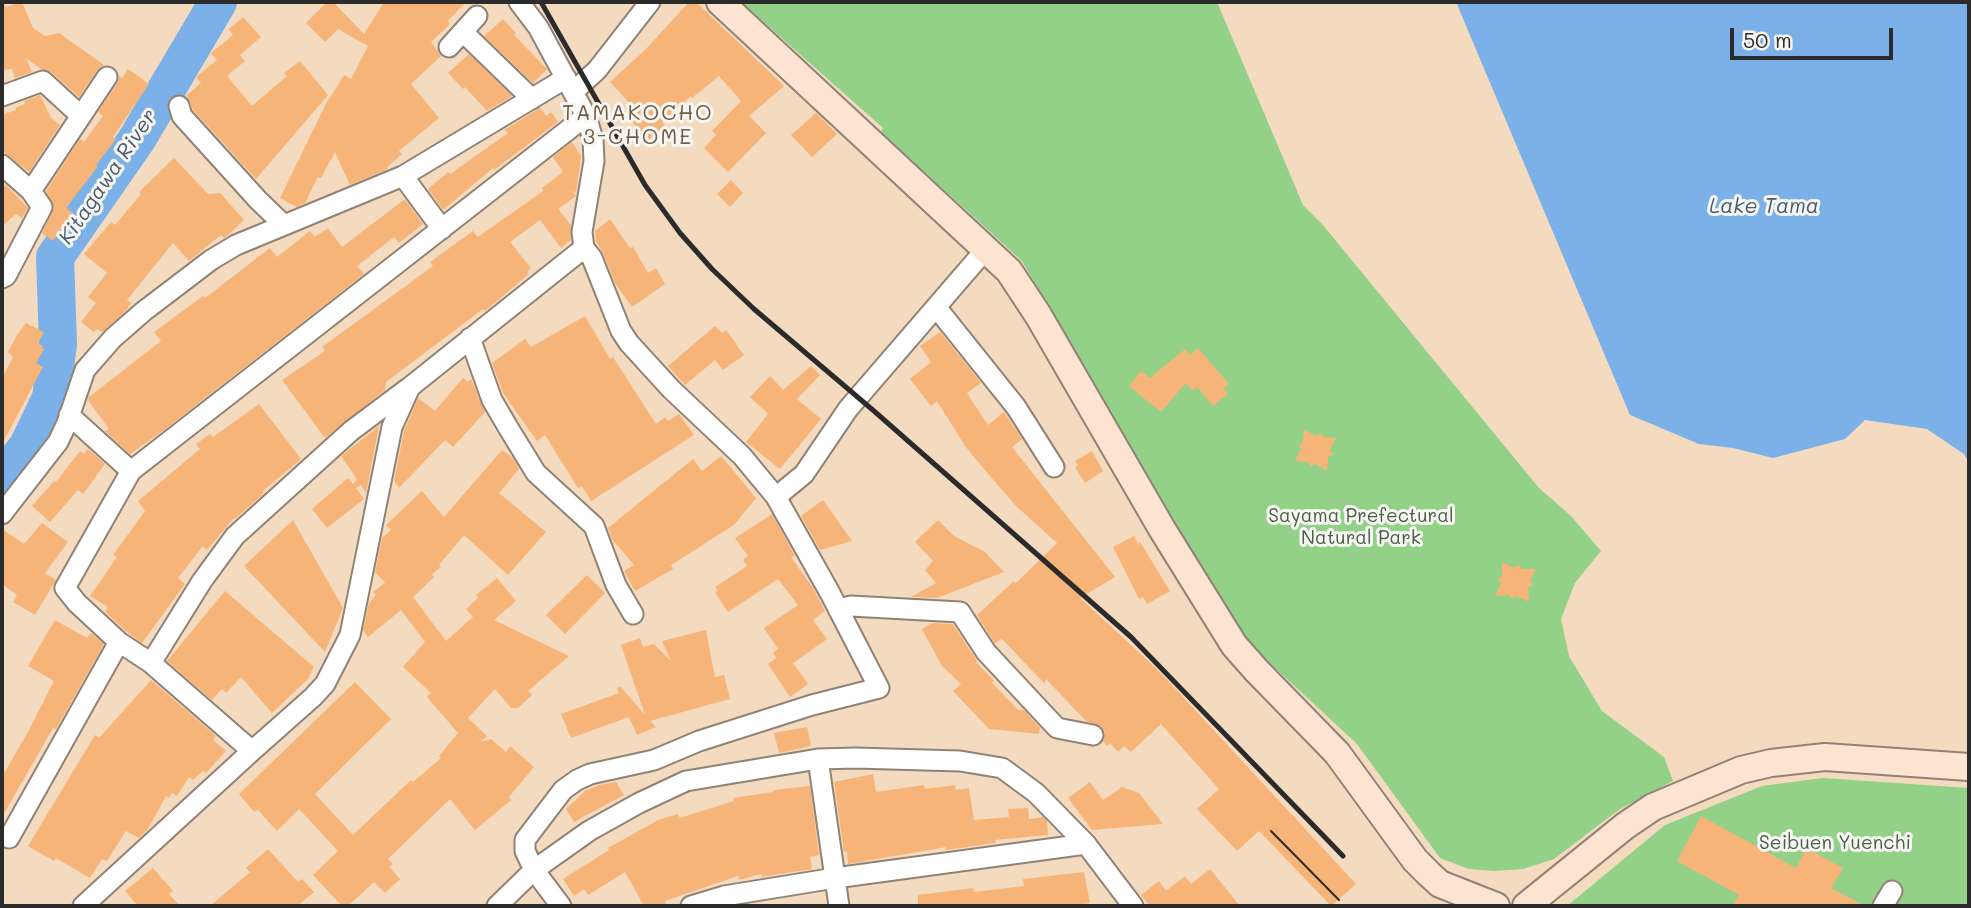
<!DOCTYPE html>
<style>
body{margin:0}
#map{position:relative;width:1971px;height:908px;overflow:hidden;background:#f4dbbf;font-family:Mali,sans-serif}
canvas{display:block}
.frame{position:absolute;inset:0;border:4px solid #2b2b2b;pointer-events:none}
.scale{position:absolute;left:1730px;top:28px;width:163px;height:32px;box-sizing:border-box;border:4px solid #2b2b2b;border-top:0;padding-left:9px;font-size:21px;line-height:24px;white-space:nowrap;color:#2b2b2b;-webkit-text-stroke:5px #f6f6f2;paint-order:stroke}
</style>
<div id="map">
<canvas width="1971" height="908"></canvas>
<div class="frame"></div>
<div class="scale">50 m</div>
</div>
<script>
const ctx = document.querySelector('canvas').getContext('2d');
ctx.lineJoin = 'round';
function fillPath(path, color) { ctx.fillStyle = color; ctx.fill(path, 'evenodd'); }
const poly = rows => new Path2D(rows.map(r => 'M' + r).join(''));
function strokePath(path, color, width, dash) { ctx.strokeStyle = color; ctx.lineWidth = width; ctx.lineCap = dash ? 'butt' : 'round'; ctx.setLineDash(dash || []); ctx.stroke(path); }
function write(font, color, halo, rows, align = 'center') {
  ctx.font = font + ' Mali,sans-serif'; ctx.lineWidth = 6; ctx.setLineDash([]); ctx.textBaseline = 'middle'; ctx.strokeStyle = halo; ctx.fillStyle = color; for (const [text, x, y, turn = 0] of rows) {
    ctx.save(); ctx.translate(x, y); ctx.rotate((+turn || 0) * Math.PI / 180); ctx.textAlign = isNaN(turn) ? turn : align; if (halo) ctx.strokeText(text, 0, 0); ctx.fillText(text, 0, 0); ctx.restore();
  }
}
const green = poly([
 [741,2,1217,2,1303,205,1322,224,1539,488,1571,516,1601,551,1575,583,1561,619,1569,656,1602,711,1664,757,1673,781,1620,809,1554,859,1523,869,1494,871,1469,869,1440,858,1357,744,1232,628,1022,261,881,132,883,128],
 [1823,778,1969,788,1969,906,1567,906,1665,825,1762,786]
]);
const water = poly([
 [1456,2,1969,2,1969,463,1964,454,1927,429,1865,420,1845,439,1773,458,1733,448,1699,444,1630,415]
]);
const river = poly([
 [2,479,28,446,51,398,58,344,55,257,137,139,218,2]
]);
const building = poly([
 [2,2,6,7,22,2,33,28,45,36,59,33,104,65,97,70,79,97,51,72,41,69,26,58,32,72,15,78,12,69,2,70],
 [327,2,333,2,364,34,384,2,466,2,448,21,450,24,431,42,441,56,411,84,439,118,399,151,402,154,387,167,388,169,350,185,335,152,321,178,318,177,305,203,297,207,280,198,326,104,344,75,351,79,368,46,338,29,325,42,306,23],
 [689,2,696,2,784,86,749,116,766,133,728,172,704,148,716,135,712,131,741,101,719,76,692,98,691,96,662,122,665,125,648,140,627,116,635,109,610,82,645,50],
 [243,17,261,37,240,55,245,61,227,76,252,106,287,76,284,73,300,61,328,95,256,179,193,110,187,95,201,83,196,77,217,60,211,53,233,35,229,29],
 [503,19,516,33,514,35,547,69,533,83,484,36],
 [469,54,512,96,487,111,465,87,463,89,448,73],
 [128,69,149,84,113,137,116,139,96,165,98,166,66,208,73,213,53,241,42,233,54,207,46,191,80,139,84,142,103,116,98,112,117,84,119,76,122,78],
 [40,95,51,118,60,125,29,172,5,153,2,145,2,115,16,110,15,108,25,104,24,101],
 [540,108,546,116,551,112,558,122,494,170,493,168,443,210,428,189,448,172,450,174,508,133,504,130],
 [816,113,837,134,812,157,791,135],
 [572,142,581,156,576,193,572,190,576,196,558,209,571,225,571,240,561,248,540,220,510,242,531,268,527,272,529,274,485,311,483,309,386,382,385,390,325,438,282,380,325,351,322,347,433,266,430,262,473,231,478,237,543,191,542,188,563,172,553,157],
 [174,158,208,194,220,193,244,220,228,235,224,238,221,235,189,261,173,243,127,300,131,303,125,312,102,332,97,329,94,332,81,322,96,303,88,297,107,273,84,254,111,222,115,225,141,194,139,192],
 [731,180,743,193,730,207,717,194],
 [6,185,28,208,22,218,16,214,2,226,2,189],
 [405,199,423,224,399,243,394,237,357,266,364,274,164,430,130,454,105,431,109,429,88,400,89,397,161,341,154,332,203,296,205,298,270,248,277,257,310,231,315,237,328,228,342,247],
 [610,219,630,248,633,247,648,273,656,268,665,284,632,307,615,283,603,253,596,241,595,231],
 [585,316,610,359,613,357,656,424,665,417,668,421,679,414,694,435,591,501,582,486,578,488,545,435,537,441,503,393,492,363,525,339,531,347],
 [26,323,44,332,38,343,43,346,42,348,44,349,36,363,43,367,2,444,2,378,13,357,8,352,17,335],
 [715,326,722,333,726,330,744,355,723,370,715,360,685,385,668,366],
 [940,332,981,383,967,393,988,425,1004,412,1022,439,1012,447,1115,577,1080,598,1158,670,1356,884,1331,906,1259,831,1237,851,1221,834,1197,809,1219,789,1161,724,1131,752,1124,746,1118,752,1110,743,1107,746,1103,741,1105,732,1101,726,1086,721,1046,679,1045,684,1001,638,995,644,977,615,1014,581,1016,583,1057,543,1016,506,984,469,965,446,937,401,931,406,910,379,931,362,920,346],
 [1198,348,1229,384,1224,389,1228,394,1213,406,1197,387,1192,391,1186,383,1161,412,1129,386,1141,371,1150,378,1185,349,1190,355],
 [811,366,820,375,797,399,821,419,780,469,746,442,768,414,750,397,770,376,783,390],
 [463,378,468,382,471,379,485,412,453,447,445,440,399,488,394,481,404,431,418,398,435,411],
 [259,404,301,459,263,491,264,493,235,519,234,518,207,550,203,546,178,578,185,584,142,643,127,632,105,612,108,607,90,596,117,557,113,555,145,511,138,501,200,449,196,444,210,434,213,437],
 [379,426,366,493,361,485,356,488,364,499,327,528,312,509,348,478,353,484,357,479,341,456],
 [1304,429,1315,436,1321,433,1323,437,1336,438,1330,450,1333,454,1328,457,1327,471,1315,464,1311,467,1308,462,1295,461,1301,449,1299,445,1303,442],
 [88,449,105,464,83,494,78,490,50,522,32,506,54,481,56,482,80,451,84,454],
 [502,450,513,458,519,469,499,493,546,532,508,575,464,535,439,565,441,567,432,574,434,577,413,597,446,641,473,617,466,609,478,598,476,595,497,578,516,601,494,620,569,656,528,691,532,695,518,708,511,708,495,689,468,718,487,736,480,742,491,739,506,752,510,746,534,767,509,797,511,800,475,830,450,799,388,859,393,864,389,867,400,879,385,893,374,882,348,906,342,906,313,875,338,851,299,809,277,831,258,810,254,812,239,794,355,682,391,719,315,794,353,835,411,780,413,782,441,758,439,756,458,733,427,697,431,693,403,667,425,642,401,610,368,637,363,630,369,603,376,595,373,592,385,583,375,572,382,538,391,530,386,525,422,491,444,517],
 [1092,451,1103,471,1085,483,1075,467,1078,465,1075,461],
 [721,456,756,498,734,525,671,565,673,569,635,591,624,571,634,565,612,539,608,528,693,459,702,471],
 [823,500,852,541,820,550,801,516],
 [772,514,795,556,791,557,813,588,825,611,813,620,827,639,793,663,808,684,790,697,768,664,776,658,773,652,778,649,764,628,798,605,778,579,728,612,715,592,718,591,715,587,747,566,743,560,748,556,735,538],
 [293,520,343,608,325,652,244,566],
 [938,520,954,536,985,552,1004,572,937,598,911,597,936,583,925,570,933,561,915,542],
 [42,523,68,542,45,573,56,580,35,615,13,602,17,595,2,584,2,529,24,544],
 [1134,536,1138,543,1140,542,1170,591,1147,604,1143,597,1139,599,1113,547],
 [1502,562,1514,568,1519,565,1522,569,1536,569,1530,581,1533,585,1528,588,1529,602,1516,596,1512,599,1509,595,1495,596,1501,583,1498,578,1502,576],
 [587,575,605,593,565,634,546,615],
 [225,591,314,667,309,676,310,677,272,713,241,677,226,693,222,689,212,700,167,661],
 [55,620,87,638,91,633,104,644,56,729,53,728,2,817,2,777,29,730,54,681,28,666],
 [933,623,953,624,977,661,976,662,994,681,992,683,1018,710,1024,710,1040,728,1039,734,989,729,953,691,961,684,942,666,922,629],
 [706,630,715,677,724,675,730,699,650,721,656,727,637,735,629,717,571,738,561,714,619,693,617,688,620,686,645,715,621,645,640,638,643,647,654,644,671,661,662,641],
 [151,680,216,736,213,740,226,751,206,773,203,771,193,780,189,777,177,796,172,793,169,798,166,796,148,829,139,838,126,831,107,861,102,859,90,878,56,858,54,861,28,846,95,735,99,738],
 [807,727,811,746,779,753,774,733],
 [873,774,876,792,924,785,925,789,955,785,956,790,969,788,974,820,1009,817,1008,809,1028,808,1029,819,1043,817,1047,821,1048,835,995,840,996,843,946,850,946,847,848,864,847,851,844,852,834,782],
 [616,782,624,795,574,822,566,809,585,791,599,785],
 [1090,782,1103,800,1122,787,1139,793,1163,824,1092,830,1068,798],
 [810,786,819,855,810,857,812,869,762,877,761,874,739,880,738,876,665,901,667,906,644,906,625,872,588,895,584,889,574,896,563,879,609,850,608,848,658,820,678,814,680,818,734,801,733,798,773,792,773,790],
 [1701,816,1796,868,1806,848,1843,868,1831,888,1865,906,1733,906,1739,895,1677,861],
 [268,849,298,882,302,879,314,892,297,906,210,906,250,872,246,868],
 [153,868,173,891,169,894,180,906,138,906,125,891],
 [1210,869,1240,906,1145,906,1148,904,1141,895,1159,881,1166,891,1185,876,1191,884],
 [1084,872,1090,903,1072,906,918,906,918,895,973,888,974,892,1024,886,1023,879]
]);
const street = poly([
 [519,2,538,27,586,116,593,139,594,161,582,232,584,248,592,258,621,331,629,343,671,389,742,456,776,497,830,593,879,688,812,705,699,741,654,760,590,774,577,780,563,790,525,840,525,851,534,870,561,906],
 [463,32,532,99],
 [449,47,477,16],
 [573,92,597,70,650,2],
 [2,96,43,81,80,115],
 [179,106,182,116,258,200,284,225],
 [2,165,31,191],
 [403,176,442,229],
 [2,278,6,276,42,207,31,191,107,77],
 [936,307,1016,407,1054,467],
 [470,338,492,400,509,429,536,473,594,526,616,585,633,614],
 [69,415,131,471],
 [776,497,804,474,848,409,986,249],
 [2,514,58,442,67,423,85,370,113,338,144,311,211,260,236,245,403,176,566,78],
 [838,609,851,606,960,612,986,652,1057,728,1093,735],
 [151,663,202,581,235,536,351,431,407,389],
 [252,751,151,663,119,642,77,603,65,588,131,471,586,116],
 [818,759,839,906],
 [9,838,119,642],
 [83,906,252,751,313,697,325,684,350,635,392,427,410,387,584,248],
 [497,906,534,870,589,831,639,803,686,781,818,759,855,758,960,761,1002,768,1036,793,1086,844,1133,906],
 [691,906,724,896,835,878,1086,844],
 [1883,906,1892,891]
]);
const secondary = poly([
 [720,2,1009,271,1038,315,1162,529,1234,645,1256,670,1337,753,1415,860,1429,874,1440,884,1496,906],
 [1526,906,1625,826,1653,807,1741,770,1771,763,1825,757,1969,767]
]);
const tram = poly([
 [1271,831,1339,900]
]);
const rail = poly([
 [541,2,645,185,680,233,712,269,754,309,874,411,1131,637,1343,856]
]);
const parkNames = [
 ["Sayama Prefectural",1361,516],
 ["Natural Park",1361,538],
 ["Seibuen Yuenchi",1835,843]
];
const neighbourhoodNames = [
 ["TAMAKOCHO",638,114],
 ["3-CHOME",638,138]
];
const waterNames = [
 ["Kitagawa River",108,177,-56],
 ["Lake Tama",1764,207]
];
fillPath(green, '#92d187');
fillPath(water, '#7bb0e9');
strokePath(river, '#7bb0e9', 38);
fillPath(building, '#f6b478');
strokePath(street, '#908375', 23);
strokePath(secondary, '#908375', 30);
strokePath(street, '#fff', 19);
strokePath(secondary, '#fde4d1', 26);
strokePath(tram, '#2b2b2b', 2);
strokePath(rail, '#2b2b2b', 5);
write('19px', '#4a5d47', '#f6f6f2', parkNames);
ctx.letterSpacing = '2px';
write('21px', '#725b46', '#f6f6f2', neighbourhoodNames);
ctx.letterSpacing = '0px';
write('italic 21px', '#475a6e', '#f6f6f2', waterNames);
</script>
